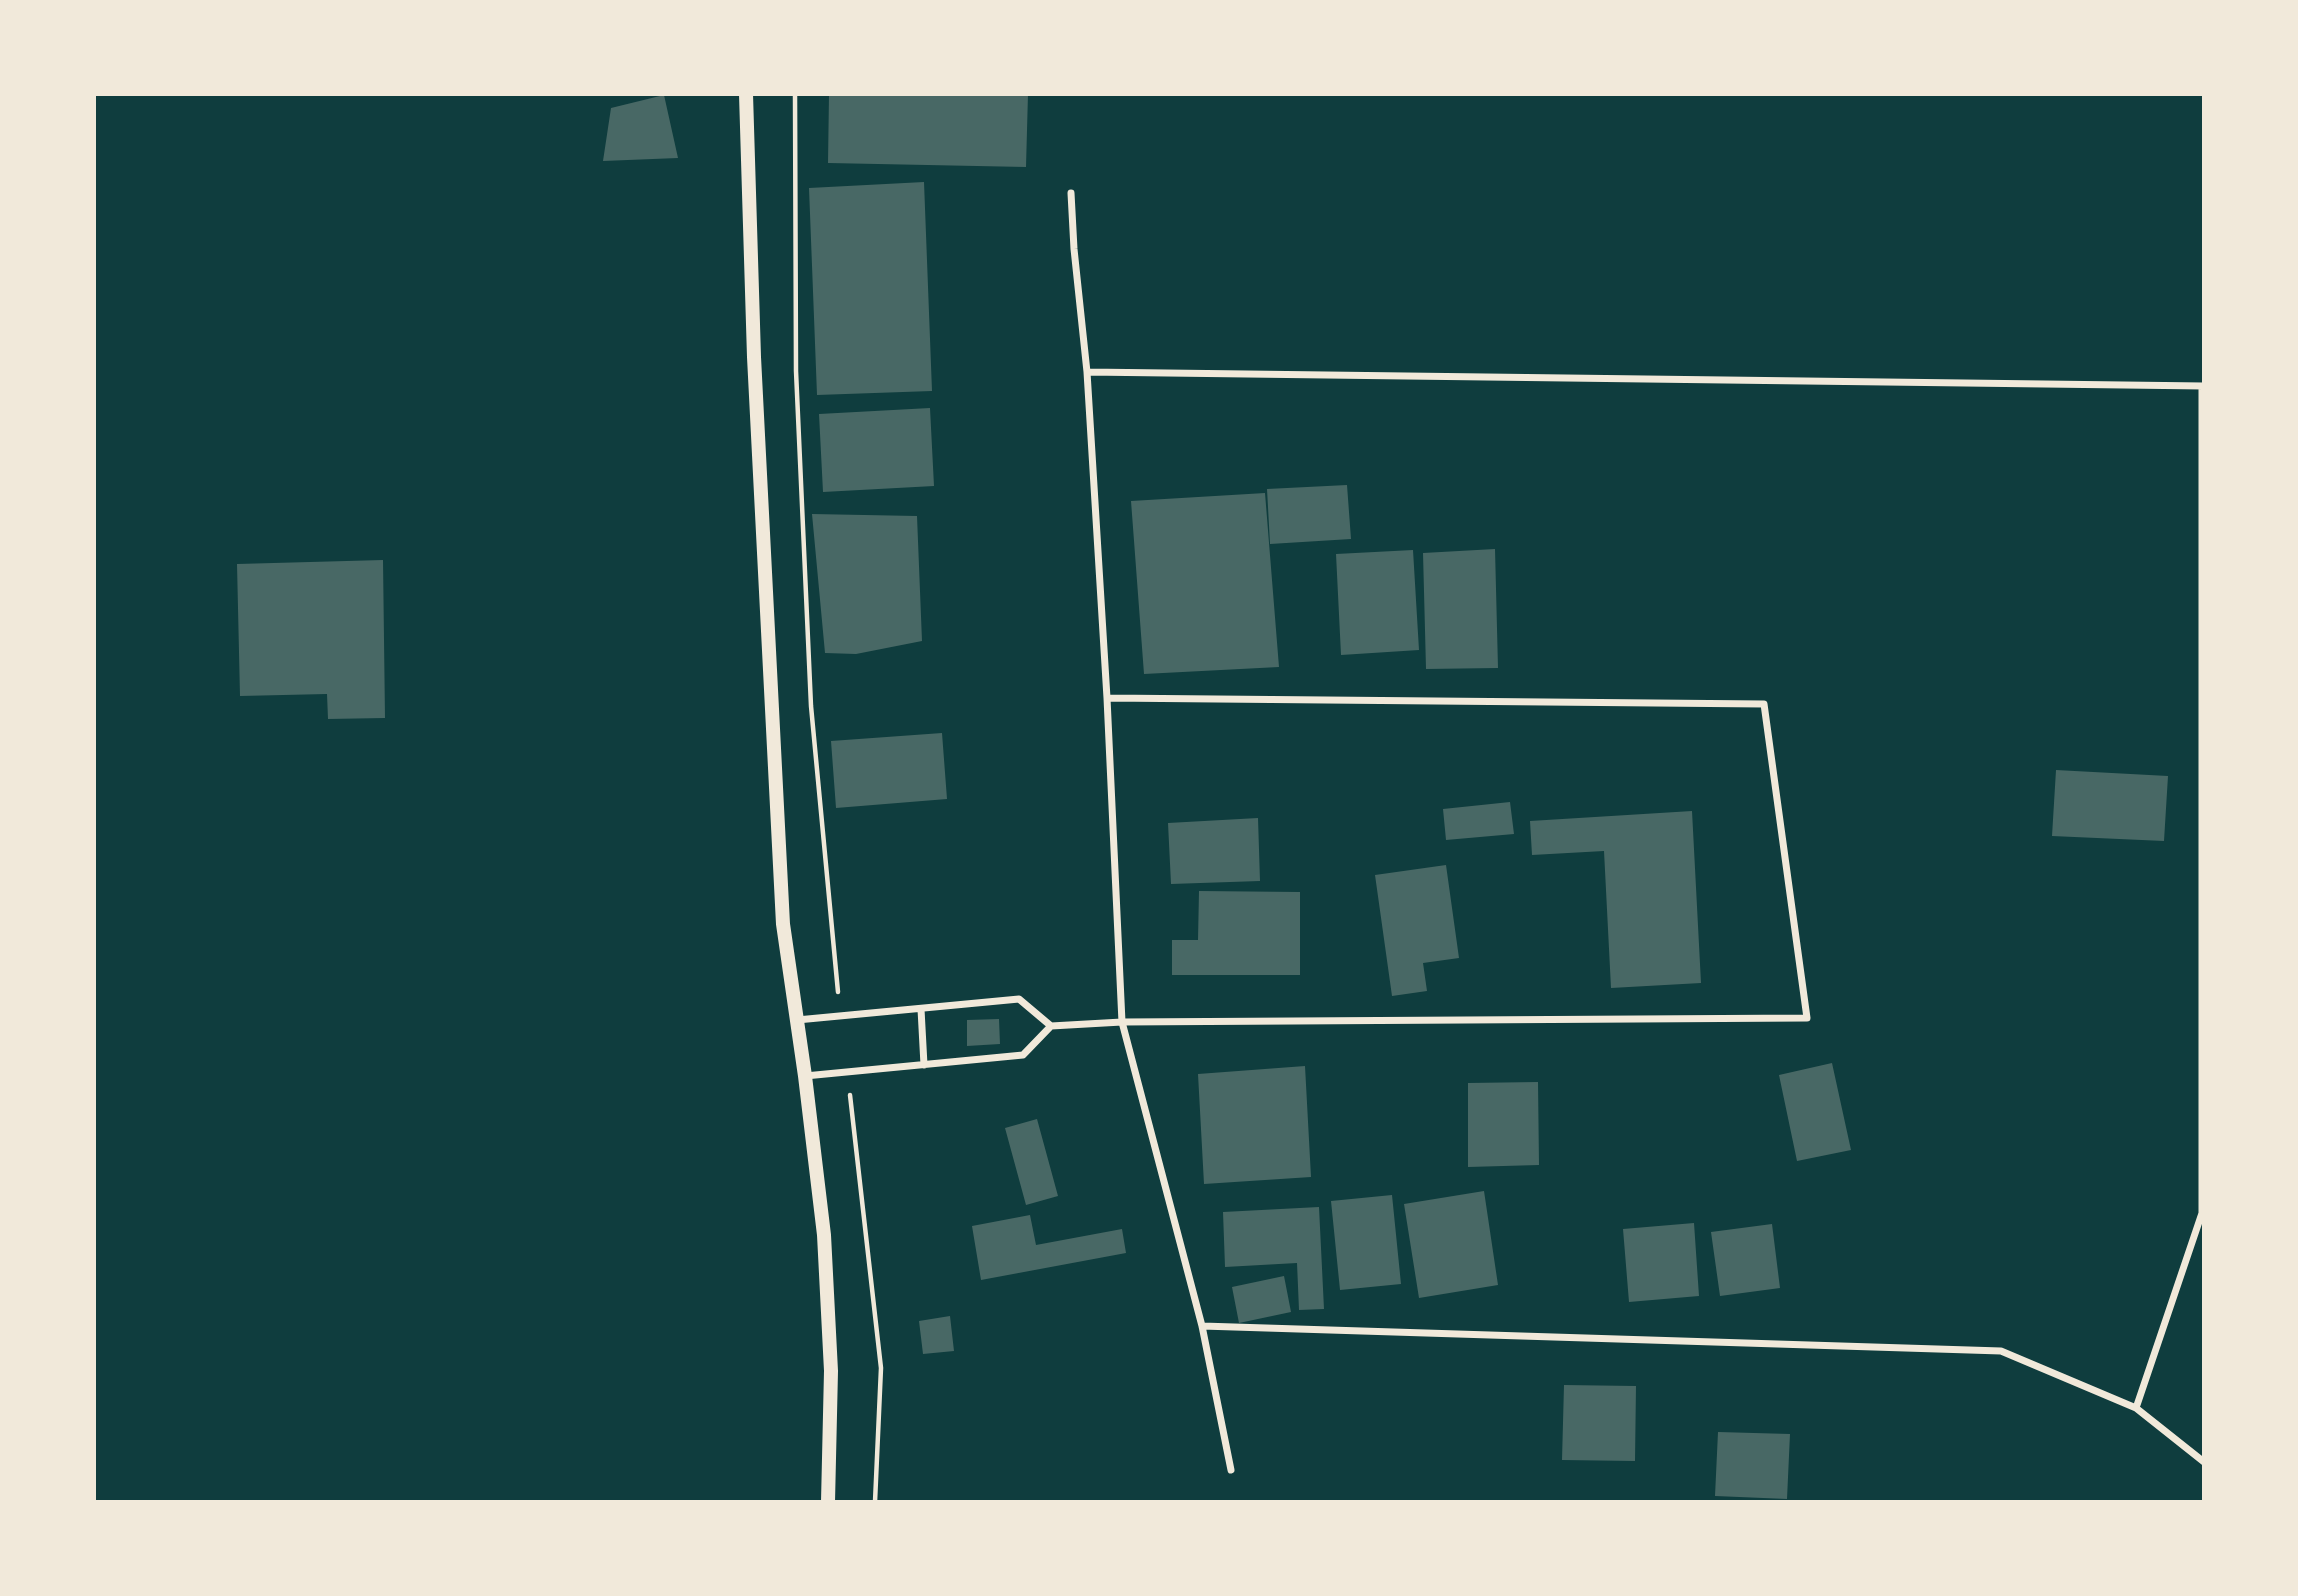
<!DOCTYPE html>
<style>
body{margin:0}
#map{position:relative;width:2298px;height:1596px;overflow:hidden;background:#0f3d3e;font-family:"DejaVu Sans",sans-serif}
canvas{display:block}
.frame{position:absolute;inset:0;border:96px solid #f1e9da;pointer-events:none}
</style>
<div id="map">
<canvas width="2298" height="1596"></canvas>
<div class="frame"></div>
</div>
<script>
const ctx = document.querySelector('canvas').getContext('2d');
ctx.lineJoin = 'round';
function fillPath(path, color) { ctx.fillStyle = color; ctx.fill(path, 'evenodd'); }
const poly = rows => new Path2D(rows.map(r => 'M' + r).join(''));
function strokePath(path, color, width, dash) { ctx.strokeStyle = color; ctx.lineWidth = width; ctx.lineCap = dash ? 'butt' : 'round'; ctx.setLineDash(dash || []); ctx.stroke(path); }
const building = poly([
 [829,94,1028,94,1026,167,828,163],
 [664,95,678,158,603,161,611,108],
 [924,182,932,391,817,395,809,188],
 [930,408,934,486,823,492,819,414],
 [1347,485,1351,539,1270,544,1267,489],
 [1265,493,1279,667,1144,674,1131,501],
 [812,514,917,516,922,641,856,654,825,653],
 [1495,549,1498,668,1426,669,1423,553],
 [1413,550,1419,650,1341,655,1336,554],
 [383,560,385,718,328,719,327,694,240,696,237,564],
 [942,733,947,799,836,808,831,741],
 [2056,770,2168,776,2164,841,2052,836],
 [1510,802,1514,834,1446,840,1443,809],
 [1692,811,1701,983,1611,988,1604,851,1532,855,1530,821],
 [1258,818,1260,881,1171,884,1168,823],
 [1446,865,1459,958,1423,963,1427,991,1392,996,1375,875],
 [1199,891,1300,892,1300,975,1172,975,1172,940,1198,940],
 [999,1019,1000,1044,967,1046,967,1020],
 [1832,1063,1851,1150,1797,1161,1779,1075],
 [1305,1066,1311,1177,1204,1184,1198,1074],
 [1538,1082,1539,1165,1468,1167,1468,1083],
 [1037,1119,1058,1196,1026,1205,1005,1128],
 [1484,1191,1498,1285,1419,1298,1404,1204],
 [1392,1195,1401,1284,1340,1290,1331,1201],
 [1319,1207,1324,1309,1299,1310,1297,1263,1225,1267,1223,1212],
 [1030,1215,1036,1245,1122,1229,1126,1253,981,1280,972,1226],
 [1694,1223,1699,1296,1629,1302,1623,1229],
 [1772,1224,1780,1288,1720,1296,1711,1232],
 [1284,1276,1291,1312,1239,1323,1232,1287],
 [950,1316,954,1351,923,1354,919,1321],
 [1564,1385,1636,1386,1635,1461,1562,1460],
 [1718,1432,1790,1434,1787,1499,1715,1496]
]);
const path = poly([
 [795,94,796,371,811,706,838,992],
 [850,1095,881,1368,875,1502]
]);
const minor = poly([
 [1071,193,1074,249,1087,372,1107,698,1122,1022,1202,1326,1231,1470],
 [1087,372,2204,386],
 [921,1009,924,1065],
 [797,1020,1019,999,1051,1026],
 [805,1076,1023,1055,1051,1026,1122,1022,1807,1018,1764,704,1107,698],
 [1202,1326,2001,1351,2136,1408,2204,1462],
 [2136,1408,2202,1213,2202,386]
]);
const secondary = poly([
 [746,94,754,357,783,924,805,1076,824,1235,831,1371,828,1502]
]);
fillPath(building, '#486865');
strokePath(path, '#f1e9da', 4.5);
strokePath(minor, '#f1e9da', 7);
strokePath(secondary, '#f1e9da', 14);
</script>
